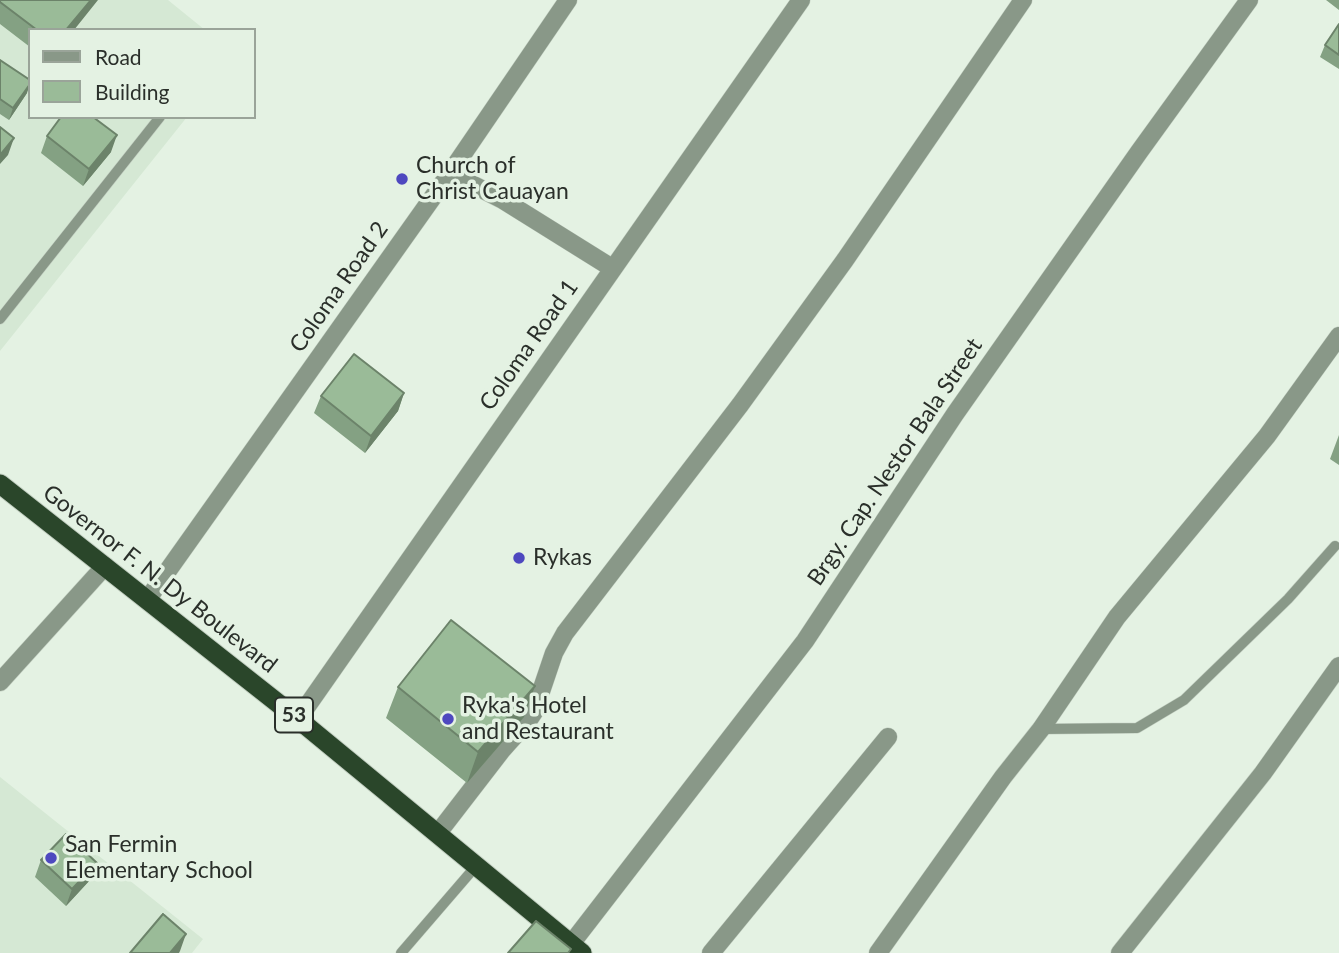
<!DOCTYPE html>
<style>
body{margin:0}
#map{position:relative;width:1339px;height:953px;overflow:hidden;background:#e4f2e3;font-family:Lato,sans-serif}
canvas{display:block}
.legend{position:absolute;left:28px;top:28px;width:228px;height:91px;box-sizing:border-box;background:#e4f2e3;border:2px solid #9aa499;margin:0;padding:9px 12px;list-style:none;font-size:21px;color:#2a2f2a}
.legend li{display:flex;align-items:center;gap:14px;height:35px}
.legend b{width:35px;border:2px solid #9aa499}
</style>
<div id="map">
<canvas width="1339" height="953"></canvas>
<ul class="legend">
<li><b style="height:9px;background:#899888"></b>Road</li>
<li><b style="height:19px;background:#9abb98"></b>Building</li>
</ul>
</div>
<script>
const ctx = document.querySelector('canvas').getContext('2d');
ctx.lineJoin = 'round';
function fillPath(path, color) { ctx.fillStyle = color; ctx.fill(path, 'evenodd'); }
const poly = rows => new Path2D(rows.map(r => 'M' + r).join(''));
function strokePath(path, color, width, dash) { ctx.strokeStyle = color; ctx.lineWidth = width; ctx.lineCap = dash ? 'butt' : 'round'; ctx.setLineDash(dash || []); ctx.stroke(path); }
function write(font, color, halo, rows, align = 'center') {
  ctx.font = font + ' Lato,sans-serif'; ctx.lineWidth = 7; ctx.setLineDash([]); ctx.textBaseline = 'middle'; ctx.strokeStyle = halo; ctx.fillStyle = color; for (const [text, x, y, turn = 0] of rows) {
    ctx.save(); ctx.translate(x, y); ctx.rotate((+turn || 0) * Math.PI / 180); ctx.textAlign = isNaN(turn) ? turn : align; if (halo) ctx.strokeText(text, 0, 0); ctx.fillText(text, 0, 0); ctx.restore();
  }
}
const built = poly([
 [0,0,168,0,205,30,30,30,30,117,187,117,0,351],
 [0,777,203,939,192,953,0,953]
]);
const service = poly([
 [0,319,160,117],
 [1041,729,1137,728,1184,700,1288,599,1335,546],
 [401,953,476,866]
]);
const minor = poly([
 [450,173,503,200,612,268],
 [147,600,450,173,568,0],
 [0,682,105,566],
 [298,719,801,0],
 [438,833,502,750,528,721,534,712,554,653,565,633,740,405,845,260,1023,0],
 [571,944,805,641,955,414,1139,152,1249,0],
 [711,953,888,737],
 [878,953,1003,777,1041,729,1117,617,1267,436,1339,336],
 [1120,953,1263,773,1339,666]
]);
const trunk = poly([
 [0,484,298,719,582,953]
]);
const wall = poly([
 [0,0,74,30,30,30,30,47,0,24],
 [1326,0,1339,0,1339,10],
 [1339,24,1339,69,1320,57,1325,45],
 [0,60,27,93,9,120,0,114],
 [47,136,111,152,83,186,41,153],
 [404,393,398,411,365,453,314,413,321,396],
 [1339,435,1339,465,1330,459],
 [535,686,524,717,467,783,386,718,398,687],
 [41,860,90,880,66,906,35,877]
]);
const shadedWall = poly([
 [91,0,98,0,74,30,66,30],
 [30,84,27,93,9,120,13,108],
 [117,135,111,152,83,186,89,169],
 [14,138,8,155,0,164,0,155],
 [404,393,398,411,365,453,371,436],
 [535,686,524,717,467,783,478,752],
 [97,863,90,880,66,906,72,889],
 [186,934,180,951,179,953,170,953]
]);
const building = poly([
 [0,0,91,0,66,30,37,30,0,2,0,0],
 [1339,24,1339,55,1325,45,1339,24],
 [0,60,30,80,30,84,13,108,0,99,0,60],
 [61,117,93,117,117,135,89,169,47,136,61,117],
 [0,127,14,138,0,155,0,127],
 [354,354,404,393,371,436,321,396,354,354],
 [451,620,535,686,478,752,398,687,451,620],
 [66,834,97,863,72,889,41,860,66,834],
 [163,914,186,934,170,953,130,953,163,914],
 [536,921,571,949,568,953,508,953,536,921]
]);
const markers = [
 [402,179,7,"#4e48bf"],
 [519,558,7,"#4e48bf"],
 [448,719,7,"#4e48bf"],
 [51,858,7,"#4e48bf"]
];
const shields = [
 [294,715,38]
];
const shieldNames = [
 ["53",294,715]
];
const poiNames = [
 ["Church of",416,166],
 ["Christ Cauayan",416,192],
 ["Rykas",533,558],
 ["Ryka's Hotel",462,706],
 ["and Restaurant",462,732],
 ["San Fermin",65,845],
 ["Elementary School",65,871]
];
const streetNames = [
 ["Coloma Road 2",339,287,-55],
 ["Coloma Road 1",529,345,-55],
 ["Brgy. Cap. Nestor Bala Street",895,462,-56],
 ["Governor F. N. Dy Boulevard",160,579,38]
];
fillPath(built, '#d5e8d4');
strokePath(service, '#c3cfc2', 11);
strokePath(minor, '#c3cfc2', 19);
strokePath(trunk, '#c3cfc2', 21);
strokePath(service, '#899888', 10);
strokePath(minor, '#899888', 18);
strokePath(trunk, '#2a462a', 19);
fillPath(wall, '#84a183');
fillPath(shadedWall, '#6c836a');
fillPath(building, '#9abb98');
strokePath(building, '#6c836a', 2);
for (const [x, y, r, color] of markers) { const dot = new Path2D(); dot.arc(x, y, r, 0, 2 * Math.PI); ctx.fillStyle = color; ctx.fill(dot); strokePath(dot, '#e4f2e3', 2.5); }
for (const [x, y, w] of shields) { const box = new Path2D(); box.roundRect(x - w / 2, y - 17.5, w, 35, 5); ctx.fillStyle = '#e4f2e3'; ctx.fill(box); strokePath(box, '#2a2f2a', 2); }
write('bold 21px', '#2a2f2a', null, shieldNames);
write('23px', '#2a2f2a', '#e4f2e3', poiNames, 'left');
write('23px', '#2a2f2a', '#e4f2e3', streetNames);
</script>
